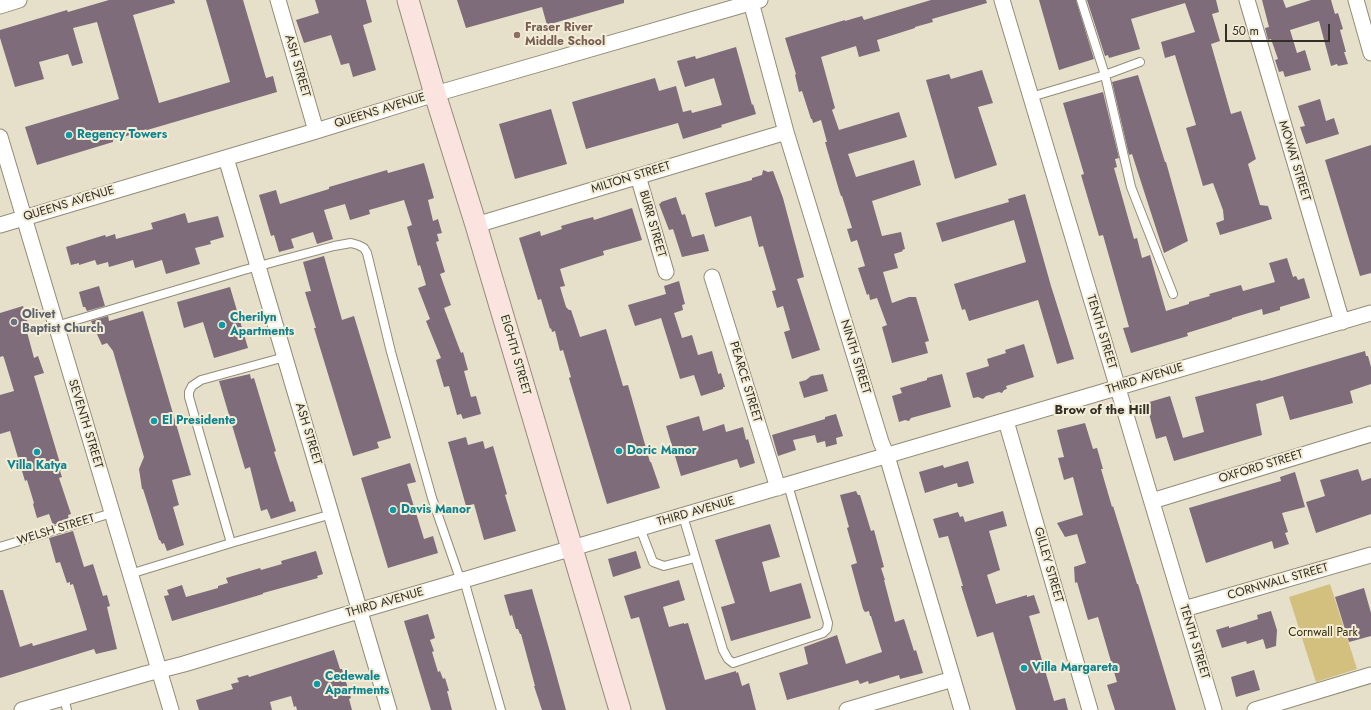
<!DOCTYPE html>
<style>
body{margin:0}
#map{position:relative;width:1371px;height:710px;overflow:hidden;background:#e6e0ca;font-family:Jost,sans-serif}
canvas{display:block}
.scale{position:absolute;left:1225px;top:24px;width:105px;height:18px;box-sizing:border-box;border:2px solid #322f27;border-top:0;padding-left:5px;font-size:12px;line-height:14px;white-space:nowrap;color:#322f27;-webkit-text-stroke:3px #f3edd7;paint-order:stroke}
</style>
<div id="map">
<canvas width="1371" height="710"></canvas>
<div class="scale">50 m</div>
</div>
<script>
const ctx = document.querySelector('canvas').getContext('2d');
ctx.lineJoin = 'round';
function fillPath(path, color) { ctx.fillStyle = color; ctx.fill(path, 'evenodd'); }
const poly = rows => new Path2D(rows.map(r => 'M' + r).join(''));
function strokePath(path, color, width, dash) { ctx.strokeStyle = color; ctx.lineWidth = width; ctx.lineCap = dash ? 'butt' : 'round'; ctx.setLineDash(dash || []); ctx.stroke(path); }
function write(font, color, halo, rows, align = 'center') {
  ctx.font = font + ' Jost,sans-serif'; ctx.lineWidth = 4; ctx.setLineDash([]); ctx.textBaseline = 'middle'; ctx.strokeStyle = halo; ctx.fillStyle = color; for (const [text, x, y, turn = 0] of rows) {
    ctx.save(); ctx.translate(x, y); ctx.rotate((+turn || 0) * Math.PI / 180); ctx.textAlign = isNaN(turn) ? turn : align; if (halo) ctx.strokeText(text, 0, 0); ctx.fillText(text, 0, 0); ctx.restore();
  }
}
const green = poly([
 [1330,584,1357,669,1316,682,1289,597]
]);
const building = poly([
 [109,0,174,0,175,3,133,15,159,103,230,82,206,0,243,0,266,78,273,76,277,92,113,140,113,142,37,165,25,127,119,99,97,22,73,28,83,63,72,66,68,54,39,62,44,79,15,87,0,38,0,30,67,10,68,12],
 [315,0,366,0,372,22,363,25,376,70,353,77,349,63,341,65,331,35,304,43,296,20,319,13],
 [457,0,624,0,624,3,547,25,542,7,466,28],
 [931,0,986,0,987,3,932,19,933,22,915,27,915,28,877,40,880,51,859,57,856,46,821,57,835,108,832,110,839,130,899,112,907,137,848,154,856,177,914,160,921,185,872,201,882,236,901,232,905,249,902,250,903,251,894,254,898,268,883,272,892,303,909,297,916,297,929,341,925,342,928,353,892,363,882,327,887,325,877,298,870,300,869,294,867,295,858,268,865,266,857,240,851,242,847,229,852,228,842,196,841,196,839,190,827,149,825,142,827,142,821,120,813,123,812,119,811,119,802,91,799,92,795,75,796,74,785,38,845,20,845,21,862,16,864,20],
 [1039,0,1076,0,1094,59,1059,70],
 [1087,0,1216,0,1219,12,1212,14,1220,41,1211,44,1231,114,1241,111,1256,159,1248,164,1260,205,1268,206,1272,219,1220,235,1216,223,1224,220,1223,210,1213,183,1203,186,1186,128,1196,125,1175,55,1165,58,1161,42,1195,32,1185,3,1131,19,1140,49,1109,58,1108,55,1105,56],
 [1262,0,1283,0,1286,8,1311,0,1331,0,1335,14,1338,13,1343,29,1340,30,1346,52,1344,52,1348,64,1338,66,1337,64,1331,66,1319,21,1290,30,1297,53,1305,50,1311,70,1285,77,1283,71,1279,72,1275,60,1278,59,1271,39,1268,40,1265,28,1269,27],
 [736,47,752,105,753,104,756,114,721,125,722,127,683,139,678,123,586,149,572,102,655,78,659,91,676,86,683,112,691,110,692,113,722,105,714,78,685,87,677,61,695,56,696,59],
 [982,70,993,103,978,107,997,165,955,179,926,80,949,74,951,79],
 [1138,75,1165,162,1166,162,1188,241,1164,253,1132,154,1129,155,1112,82],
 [1103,92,1119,158,1115,159,1117,167,1114,168,1134,239,1137,238,1142,258,1150,255,1166,311,1189,304,1189,302,1210,296,1209,294,1241,285,1243,291,1275,282,1269,263,1287,258,1293,277,1296,276,1298,280,1304,278,1310,298,1280,307,1280,310,1263,315,1262,309,1232,318,1232,319,1187,333,1188,336,1131,353,1123,328,1129,327,1103,235,1099,236,1081,175,1084,174,1063,103],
 [1320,99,1326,121,1334,118,1339,134,1306,144,1300,127,1305,126,1298,106],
 [551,109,567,164,515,179,499,124],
 [1371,145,1371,273,1360,276,1325,160],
 [424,163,434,198,428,200,433,221,438,219,442,233,437,234,439,241,436,242,445,272,440,274,451,305,444,308,461,353,463,352,468,370,464,371,471,397,476,396,481,414,463,419,461,414,457,415,449,386,444,387,436,360,441,358,426,321,430,319,418,288,426,285,420,265,418,266,407,227,412,225,404,200,369,210,370,214,350,220,345,204,324,210,333,239,317,244,313,232,291,239,294,248,279,252,274,235,271,236,259,195,276,190,280,204,329,189,329,187,387,170,388,173],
 [763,170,768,172,773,171,783,198,804,277,797,279,820,350,792,359,784,332,790,330,783,306,777,308,772,291,776,290,763,246,759,247,751,216,715,227,705,193,752,180,752,178,762,175],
 [1025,194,1051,286,1074,359,1057,364,1038,300,969,321,965,309,962,310,954,284,1026,262,1014,220,942,242,936,223,1009,202,1008,199],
 [676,197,682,215,685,214,692,237,704,234,709,251,682,257,673,229,669,230,659,204,661,203,661,202],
 [632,208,642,240,603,251,604,255,560,269,565,286,560,287,566,307,569,310,571,310,580,337,606,329,623,386,628,385,650,462,651,462,660,488,607,504,569,378,571,377,563,350,560,351,555,331,552,332,551,328,550,329,541,299,538,300,519,238,540,231,541,236,562,229,561,226,578,221,593,217,594,220],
 [185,213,188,223,218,216,224,237,210,241,211,244,195,248,200,264,166,274,162,260,135,268,133,260,109,267,108,262,97,265,95,260,79,265,79,263,71,265,66,247,105,235,106,237,115,234,116,239,153,229,151,223],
 [324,256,342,320,354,316,391,438,377,442,379,448,353,456,314,328,316,328,305,292,311,291,303,262],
 [679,281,685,304,682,305,683,310,674,313,682,338,692,335,698,355,712,351,718,373,718,374,721,373,725,387,723,387,723,389,701,396,694,375,680,379,661,318,635,326,628,305,666,294,664,286],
 [99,286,105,306,87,311,85,307,83,307,79,292],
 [230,287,248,348,214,358,203,322,184,328,177,302],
 [23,306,30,331,27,332,34,358,38,356,44,373,34,376,62,470,60,471,62,477,59,478,71,514,68,515,69,520,53,525,49,514,37,518,33,504,34,503,27,480,25,481,10,431,0,434,0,395,14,391,4,358,3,356,0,357,0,313],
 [143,311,191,475,172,480,179,505,173,507,184,545,167,551,164,543,162,544,160,540,159,540,143,489,142,489,139,469,144,457,113,351,107,343,102,345,91,321,108,316,109,321],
 [1024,344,1034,377,1006,386,1007,389,1004,390,1002,393,999,392,986,396,983,399,978,397,973,398,966,373,989,366,987,359,1006,353,1005,350],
 [1365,351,1366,356,1368,356,1371,367,1371,384,1350,391,1353,403,1290,420,1283,396,1256,404,1262,435,1174,461,1166,436,1156,439,1146,403,1170,396,1183,438,1204,432,1195,397,1260,380,1261,381],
 [250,374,251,379,254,378,276,451,274,452,290,502,293,501,296,511,271,519,267,509,261,511,250,467,245,469,219,381],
 [823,374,828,391,804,398,799,382,806,380,811,376],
 [942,374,951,407,911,418,909,421,905,420,899,422,892,396,902,393,900,388,927,380,927,378],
 [836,414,843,436,836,438,837,444,826,447,825,441,817,443,815,435,793,440,796,450,778,456,772,435,825,419,825,417],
 [699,416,703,431,724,424,726,432,743,427,746,440,748,439,755,463,740,468,737,459,681,476,666,426],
 [1085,423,1093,449,1097,448,1103,469,1101,469,1112,507,1113,506,1137,584,1138,584,1176,710,1115,710,1107,685,1117,682,1098,617,1088,620,1077,582,1075,583,1074,567,1086,563,1077,534,1065,537,1057,523,1083,515,1073,477,1064,480,1058,458,1064,457,1057,430],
 [466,437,468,445,483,441,485,449,493,446,507,494,505,495,516,531,484,540,474,504,466,506,448,442],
 [968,461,974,483,961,487,958,487,957,483,925,493,919,472,943,465,944,468],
 [410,463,416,482,407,484,424,539,433,536,438,553,388,568,361,478],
 [1358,469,1362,481,1371,478,1371,514,1316,533,1306,502,1325,496,1320,480],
 [1295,472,1305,507,1282,513,1288,532,1285,533,1289,544,1274,549,1272,541,1206,563,1189,508,1281,481,1280,477],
 [856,491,858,495,860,495,871,531,874,530,881,556,884,567,881,568,885,580,884,580,895,622,904,619,914,651,916,650,923,673,900,679,899,675,869,684,868,681,860,684,858,680,787,700,779,673,808,664,804,647,837,635,846,664,882,652,871,616,870,616,869,611,865,612,863,609,851,565,857,563,847,528,849,527,840,495],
 [1003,511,1007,526,989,531,1000,570,987,575,996,604,1027,595,1027,597,1034,595,1040,613,1029,616,1054,701,1065,698,1068,710,1016,710,993,632,977,637,961,586,963,586,948,536,939,538,933,519,958,512,960,517,963,516,965,522],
 [770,524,780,557,762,562,770,592,801,583,811,618,731,641,721,607,735,603,715,540],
 [73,531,84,567,93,564,103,596,107,595,110,606,107,607,117,649,96,654,94,649,0,678,0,590,3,590,20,647,32,643,33,646,87,630,73,584,70,585,70,582,67,583,60,562,56,563,49,538],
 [316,551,323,574,317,576,318,578,263,593,263,594,172,621,164,596,169,595,167,590,182,585,186,597,218,588,218,586,228,583,226,578,260,568,261,570,282,564,281,561],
 [636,551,641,568,613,577,608,559],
 [679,580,685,600,663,607,669,627,684,623,684,624,688,623,705,680,736,671,736,673,738,672,742,686,749,683,756,710,666,710,639,617,631,619,624,596],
 [1364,588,1371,613,1371,636,1349,642,1335,597],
 [532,589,550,652,566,710,542,710,534,686,535,686,521,634,520,634,518,629,516,629,512,615,510,616,504,595],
 [1271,611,1277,630,1276,646,1266,649,1263,639,1247,644,1246,641,1222,648,1216,630,1229,626,1229,628,1258,619,1257,615],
 [428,614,435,638,430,640,434,651,432,652,438,672,440,671,443,679,445,678,449,691,447,691,452,710,431,710,404,621],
 [334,650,340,669,342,669,351,698,349,699,352,710,297,710,296,706,294,707,291,696,270,702,272,710,199,710,196,700,233,689,231,684,239,682,237,678,248,675,249,677],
 [1254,670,1260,690,1236,697,1231,677]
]);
const lane = poly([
 [1081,0,1105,75,1131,187,1173,294],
 [1031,97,1105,75,1140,62],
 [56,326,244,270,334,246,351,243,358,245,364,248,367,253,391,352,432,498,458,573,464,580,501,710],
 [683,516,723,650,728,659,733,663,823,633,827,629,828,623,788,485],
 [640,528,653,562,664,566,695,558],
 [231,543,332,514],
 [0,547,112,513],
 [130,574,231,543,189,397,189,392,192,386,201,380,285,357],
 [64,698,67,710]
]);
const street = poly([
 [278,0,316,131],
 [1002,0,1214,710],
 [1247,0,1342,322],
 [1356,0,1371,53],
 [751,2,786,132,881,442,887,456,962,710],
 [0,6,19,0],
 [0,137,171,710],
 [226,158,389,710],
 [638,176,666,272],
 [0,225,316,131,435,94,760,0],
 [476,225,786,132],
 [712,277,778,488],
 [1006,421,1090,710],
 [1152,501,1371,434],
 [1184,609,1371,555],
 [22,710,145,674,184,664,338,617,1371,313],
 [847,710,953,679],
 [1255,710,1371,675]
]);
const secondary = poly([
 [408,0,435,94,476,225,620,710]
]);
const markers = [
 [517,35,4,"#8d6e63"],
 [69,135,4,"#0f9aa8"],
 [14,322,4,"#6b7280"],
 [222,325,4,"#0f9aa8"],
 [154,421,4,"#0f9aa8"],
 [619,451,4,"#0f9aa8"],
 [37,452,4,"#0f9aa8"],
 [393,510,4,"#0f9aa8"],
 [1024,668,4,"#0f9aa8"],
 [317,684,4,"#0f9aa8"]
];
const educationNames = [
 ["Fraser River",525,28],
 ["Middle School",525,42]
];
const streetNames = [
 ["ASH STREET",297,66,74],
 ["QUEENS AVENUE",380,111,-17],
 ["MOWAT STREET",1294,161,73],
 ["MILTON STREET",631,178,-17],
 ["QUEENS AVENUE",69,204,-17],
 ["BURR STREET",652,224,74],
 ["TENTH STREET",1101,332,73],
 ["EIGHTH STREET",515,355,74],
 ["NINTH STREET",855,357,73],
 ["THIRD AVENUE",1145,379,-17],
 ["PEARCE STREET",745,382,73],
 ["SEVENTH STREET",85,424,73],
 ["ASH STREET",308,434,73],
 ["OXFORD STREET",1261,467,-17],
 ["THIRD AVENUE",696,512,-16],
 ["WELSH STREET",56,530,-17],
 ["GILLEY STREET",1048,565,74],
 ["CORNWALL STREET",1278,582,-16],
 ["THIRD AVENUE",385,603,-16],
 ["TENTH STREET",1194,642,73]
];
const cultureNames = [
 ["Regency Towers",77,135],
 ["Cherilyn",230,318],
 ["Apartments",230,332],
 ["El Presidente",162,421],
 ["Doric Manor",627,451],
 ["Villa Katya",37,466,"center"],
 ["Davis Manor",401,510],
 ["Villa Margareta",1032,668],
 ["Cedewale",325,677],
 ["Apartments",325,691]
];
const worshipNames = [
 ["Olivet",22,315],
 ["Baptist Church",22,329]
];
const parkNames = [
 ["Cornwall Park",1323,633]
];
const neighbourhoodNames = [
 ["Brow of the Hill",1102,411]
];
fillPath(green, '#d3c07f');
fillPath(building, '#7e6c7a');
strokePath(lane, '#928c78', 10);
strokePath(street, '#928c78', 17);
strokePath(secondary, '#928c78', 23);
strokePath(lane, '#fff', 8);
strokePath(street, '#fff', 15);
strokePath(secondary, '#fbe3e0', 21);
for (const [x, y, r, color] of markers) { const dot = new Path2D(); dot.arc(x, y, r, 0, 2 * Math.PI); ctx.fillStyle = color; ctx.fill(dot); strokePath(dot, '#f3edd7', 1.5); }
write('bold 12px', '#785e54', '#f3edd7', educationNames, 'left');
write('12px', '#322f27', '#f3edd7', streetNames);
write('bold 12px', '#0d838f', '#f3edd7', cultureNames, 'left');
write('bold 12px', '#5b616d', '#f3edd7', worshipNames, 'left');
write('12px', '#332904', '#f3edd7', parkNames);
write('bold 13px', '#322f27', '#f3edd7', neighbourhoodNames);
</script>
